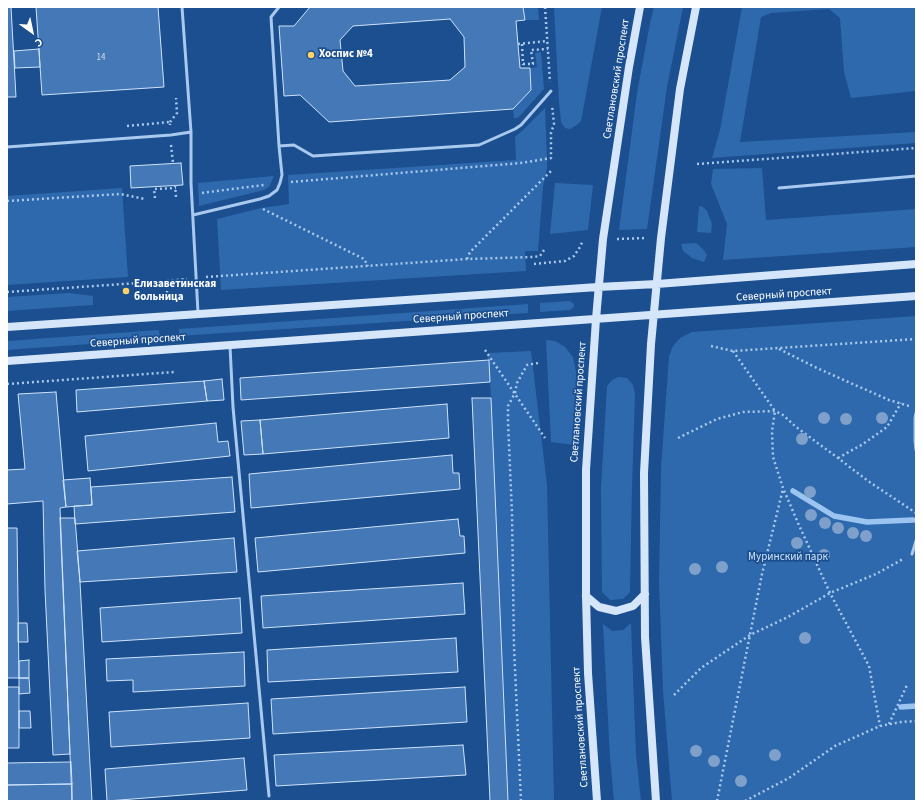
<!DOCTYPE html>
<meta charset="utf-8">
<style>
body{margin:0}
#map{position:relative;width:923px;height:808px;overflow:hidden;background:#1b4f8f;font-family:"Source Sans 3",sans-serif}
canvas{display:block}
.frame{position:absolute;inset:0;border:8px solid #fff;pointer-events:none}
.north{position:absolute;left:12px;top:12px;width:40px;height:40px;-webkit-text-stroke:3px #1b4f8f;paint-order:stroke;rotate:147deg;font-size:11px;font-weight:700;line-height:16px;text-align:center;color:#fff}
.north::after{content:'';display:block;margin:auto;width:14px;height:18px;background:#fff;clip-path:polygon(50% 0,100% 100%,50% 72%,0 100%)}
</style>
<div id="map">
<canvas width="923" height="808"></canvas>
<div class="frame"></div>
<div class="north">С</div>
</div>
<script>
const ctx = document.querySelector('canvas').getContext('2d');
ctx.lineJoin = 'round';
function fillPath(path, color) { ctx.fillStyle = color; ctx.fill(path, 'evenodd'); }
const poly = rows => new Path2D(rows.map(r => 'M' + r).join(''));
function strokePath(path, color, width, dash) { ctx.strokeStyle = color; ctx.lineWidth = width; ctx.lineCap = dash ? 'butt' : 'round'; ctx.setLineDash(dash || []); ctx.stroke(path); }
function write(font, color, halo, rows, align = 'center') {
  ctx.font = font + ' "Source Sans 3",sans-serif'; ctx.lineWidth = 3.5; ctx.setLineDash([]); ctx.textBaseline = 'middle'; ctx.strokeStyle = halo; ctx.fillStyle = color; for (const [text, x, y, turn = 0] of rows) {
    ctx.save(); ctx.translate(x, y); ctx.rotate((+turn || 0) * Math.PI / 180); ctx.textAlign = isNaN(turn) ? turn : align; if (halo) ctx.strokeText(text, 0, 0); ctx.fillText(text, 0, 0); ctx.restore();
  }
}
const green = poly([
 [523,7,538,7,539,20,525,20],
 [554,7,602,7,581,121,577,125,570,129,565,128,561,122,559,102],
 [654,7,683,7,667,87,647,229,619,230,637,93,650,23],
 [742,7,916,7,916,91,851,98,844,72,840,18,829,9,771,13,761,17,740,142,916,132,916,143,712,158,720,130],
 [541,52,544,89,518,118,514,118,513,109,531,90,530,68,537,67,535,53],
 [545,108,547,158,547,168,543,187,538,251,525,251,526,271,221,290,217,219,261,208,289,204,288,175,516,160,515,137,524,129],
 [762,168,766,220,916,209,916,247,723,260,727,224,711,184,713,169],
 [274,176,269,187,264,190,199,206,198,183],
 [555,183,593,185,588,230,550,234],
 [122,188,128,277,7,285,7,196],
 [699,206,703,207,707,211,712,224,711,233,697,232],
 [696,243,703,249,707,255,704,262,692,258,683,251,681,244],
 [69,293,93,296,93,305,7,311,7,297],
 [570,301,574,304,574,307,570,310,540,312,540,303],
 [528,304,528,313,179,336,179,329],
 [916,316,916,801,672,801,663,691,659,582,661,468,669,356,673,346,680,338,692,332],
 [159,330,160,339,7,350,7,341],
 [546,340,555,341,565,347,573,357,576,372,575,445,551,442],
 [531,351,547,485,554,801,508,801,491,398,488,353],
 [618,377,627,378,633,385,635,394,632,488,630,592,623,599,610,600,602,592,601,488,607,386,612,380],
 [631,623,636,755,641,801,614,801,610,758,603,624,612,631,623,630]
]);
const stream = poly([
 [793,491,834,516,867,522,913,520],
 [901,707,916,706]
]);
const building = poly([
 [7,7,11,7,16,97,7,97,7,7],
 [36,7,158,7,164,87,42,95,36,7],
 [310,7,523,7,525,20,516,21,520,68,530,68,531,90,513,109,329,122,300,95,284,96,279,26,294,26,310,7],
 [450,19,464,37,465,67,450,80,355,86,343,71,340,40,353,26,450,19],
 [39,49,40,67,15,68,14,51,39,49],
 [181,163,183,185,131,188,130,166,181,163],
 [489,360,490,382,241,400,240,378,489,360],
 [222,379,224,400,207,401,204,381,222,379],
 [204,381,207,401,77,412,76,390,204,381],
 [56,392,66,507,60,508,70,754,53,755,45,590,43,501,7,504,7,470,25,469,18,394,56,392],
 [472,398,491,398,508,801,490,801,472,398],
 [447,404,449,438,263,454,260,420,447,404],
 [260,420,263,454,244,455,241,421,260,420],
 [216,423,218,442,228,441,230,456,88,471,85,436,216,423],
 [452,455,453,473,459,473,460,489,251,508,249,474,452,455],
 [232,477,235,512,75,524,74,506,92,505,91,487,232,477],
 [90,478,92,505,66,507,63,480,90,478],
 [60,518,75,518,80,582,92,801,72,801,60,518],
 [458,519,460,536,464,536,465,553,258,572,255,538,458,519],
 [7,528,17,528,19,678,7,678,7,528],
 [234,538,237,572,80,582,77,551,234,538],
 [463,583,465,614,263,628,261,596,463,583],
 [240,598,242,633,102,642,100,608,240,598],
 [18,623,27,623,28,642,18,642,18,623],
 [456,638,458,672,268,682,267,650,456,638],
 [244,652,245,686,133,692,133,680,107,681,106,659,244,652],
 [29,660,29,678,19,678,19,661,29,660],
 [19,678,29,678,30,693,19,694,19,678],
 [7,687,19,687,19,748,7,748,7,687],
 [465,687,467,722,273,734,271,699,465,687],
 [248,703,250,738,111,747,109,712,248,703],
 [19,711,30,711,31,728,19,728,19,711],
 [463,745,466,775,276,786,274,755,463,745],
 [244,758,247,790,107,801,105,769,244,758],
 [71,762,72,784,7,785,7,763,71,762],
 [72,784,72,801,7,801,7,785,72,784]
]);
const path = poly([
 [545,7,550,82],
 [518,44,547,41],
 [522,44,523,64,533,64,531,50,548,49],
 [170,122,177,113,176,98],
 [127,126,170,122,170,125],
 [171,145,173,163],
 [697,164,916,148],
 [291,182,521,163,551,158,551,133,554,124,552,105],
 [175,185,176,197],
 [202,193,209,192,264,185],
 [155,198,154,189,176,188],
 [7,201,120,194,145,199],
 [263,209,364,259,368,266],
 [617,239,646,238],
 [467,259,470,252,551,171],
 [534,264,565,261,574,256,580,247,583,240],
 [206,277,467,259,533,257,540,256,544,250],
 [167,281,167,298],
 [7,292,167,281,187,279],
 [711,346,733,351,916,339],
 [779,349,819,369,889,400,909,406],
 [485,350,545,438],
 [733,351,775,411,772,431,773,457,783,488,798,523,830,593,869,666,880,726],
 [7,384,174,372],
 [678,438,717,419,743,412,775,411,783,415,796,427,838,458,868,481,916,513],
 [838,458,863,444,887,427,901,403],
 [674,695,701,668,750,635,788,617,830,593,876,574,903,559],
 [889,724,907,685],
 [521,801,514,647,512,513,508,422,508,406,515,393,517,383,527,365,538,363],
 [717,801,762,574,783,489],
 [745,801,789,778,835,746,880,726,901,722,916,721]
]);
const lane = poly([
 [182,7,191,132,191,183,198,313],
 [279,7,271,17,279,146],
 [7,147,171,135,191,132],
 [779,188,916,176],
 [193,215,260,199,269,196,277,190,280,183,282,175,279,146,294,145,313,156,479,145,515,129,521,125,551,91],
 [230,346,233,407,269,796],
 [916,413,915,418,915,441,916,450],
 [912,554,916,541]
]);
const secondary = poly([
 [7,327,598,287,657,284,916,264],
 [7,361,916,296],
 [586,596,599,607,616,611,633,606,645,594],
 [597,801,588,673,586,596,586,470,596,319,603,239,629,67,640,7],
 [656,801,645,637,644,473,651,344,661,238,680,89,696,7]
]);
const trees = [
 [824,418],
 [882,418],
 [846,419],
 [802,439],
 [810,492],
 [811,515],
 [825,523],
 [838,528],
 [853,533],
 [866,536],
 [797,543],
 [824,555],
 [722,567],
 [695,569],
 [805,638],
 [696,751],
 [775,755],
 [714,761],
 [741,781]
];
const markers = [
 [311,55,4,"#ffd166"],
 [126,291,4,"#ffd166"]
];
const numberNames = [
 ["14",101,58]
];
const poiNames = [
 ["Хоспис №4",319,55],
 ["Елизаветинская",134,285],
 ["больница",134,298]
];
const streetNames = [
 ["Светлановский проспект",617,79,-81],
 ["Северный проспект",784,295,-4],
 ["Северный проспект",461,317,-4],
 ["Северный проспект",138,341,-4],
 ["Светлановский проспект",579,402,-86],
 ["Светлановский проспект",581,727,-94]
];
const parkNames = [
 ["Муринский парк",788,558]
];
fillPath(green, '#2e69ad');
strokePath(stream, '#9cc4f0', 5.5);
fillPath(building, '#4478b7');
strokePath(building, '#cfe3fa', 1);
strokePath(path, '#a9c9ee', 2.5, [2, 3]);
strokePath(lane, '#a9c9ee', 3);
strokePath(secondary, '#d6e6fa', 8);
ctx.fillStyle = '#7ea0ca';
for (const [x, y] of trees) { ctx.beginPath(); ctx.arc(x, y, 6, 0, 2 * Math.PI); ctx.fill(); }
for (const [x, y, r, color] of markers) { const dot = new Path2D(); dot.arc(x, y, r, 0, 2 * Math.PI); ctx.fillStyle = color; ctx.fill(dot); strokePath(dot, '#1b4f8f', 1.5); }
write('9px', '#d0dded', null, numberNames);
write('bold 11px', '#fff', '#1b4f8f', poiNames, 'left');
write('11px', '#fff', '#1b4f8f', streetNames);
write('11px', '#cfe3fa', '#1b4f8f', parkNames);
</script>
